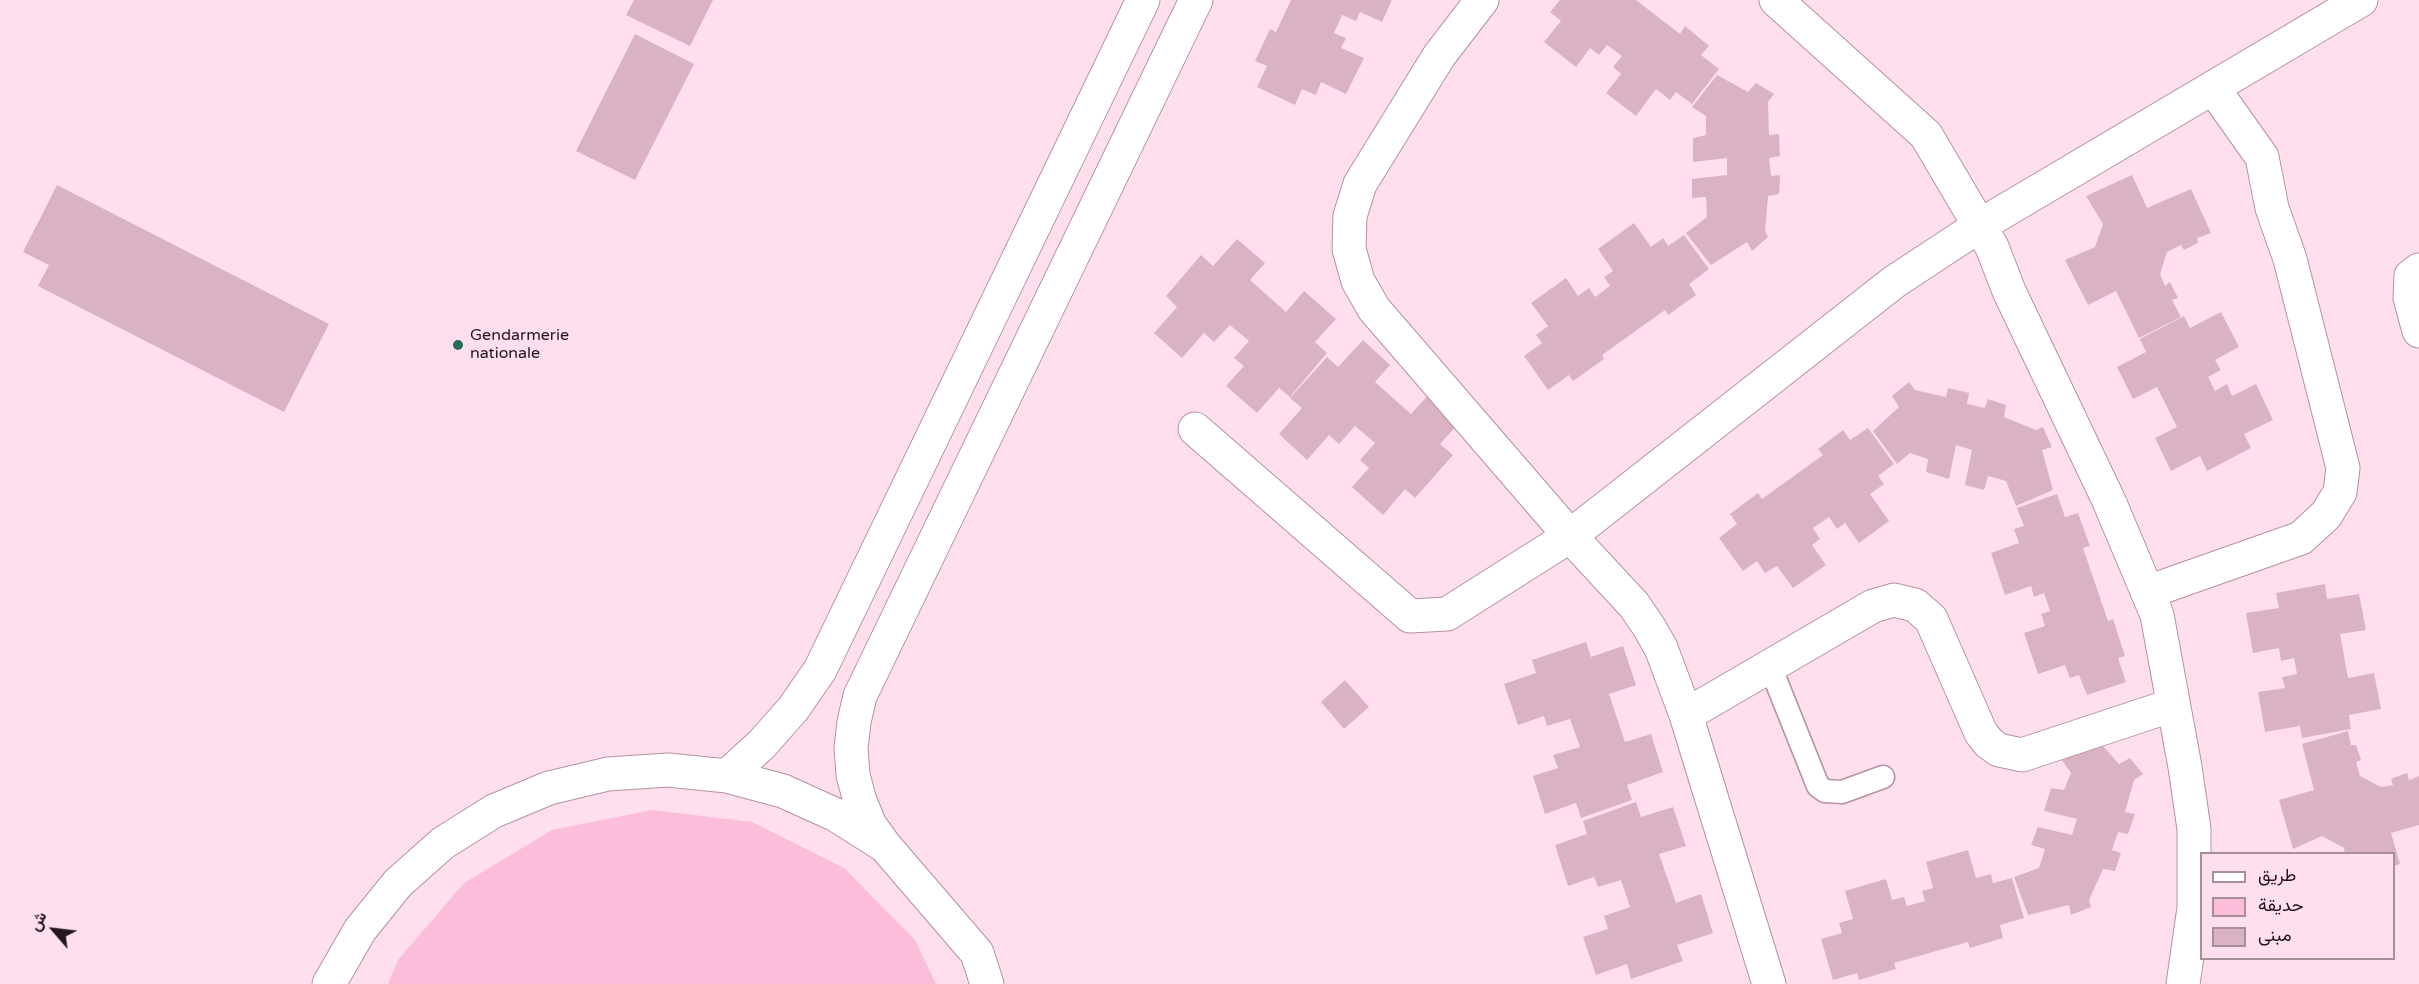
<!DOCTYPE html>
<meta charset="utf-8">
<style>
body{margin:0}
#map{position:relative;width:2419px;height:984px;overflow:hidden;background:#ffdfed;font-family:"Varela Round",Vazirmatn,sans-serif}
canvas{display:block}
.legend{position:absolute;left:2200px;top:852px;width:195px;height:108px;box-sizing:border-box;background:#ffdfed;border:2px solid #a78f9a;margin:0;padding:8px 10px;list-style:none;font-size:18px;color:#24161d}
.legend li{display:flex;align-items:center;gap:12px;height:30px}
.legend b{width:30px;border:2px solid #a78f9a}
.north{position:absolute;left:24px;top:900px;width:60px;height:60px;-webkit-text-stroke:4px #ffdfed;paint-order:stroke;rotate:298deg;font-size:16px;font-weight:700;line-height:24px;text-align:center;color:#24161d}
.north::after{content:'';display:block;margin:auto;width:21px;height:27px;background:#24161d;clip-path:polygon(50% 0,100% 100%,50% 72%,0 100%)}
</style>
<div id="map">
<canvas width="2419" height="984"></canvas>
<ul class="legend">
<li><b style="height:8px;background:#fff"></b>طريق</li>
<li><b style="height:16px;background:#fcbdda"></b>حديقة</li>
<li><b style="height:16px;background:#d9b3c4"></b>مبنى</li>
</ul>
<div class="north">ش</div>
</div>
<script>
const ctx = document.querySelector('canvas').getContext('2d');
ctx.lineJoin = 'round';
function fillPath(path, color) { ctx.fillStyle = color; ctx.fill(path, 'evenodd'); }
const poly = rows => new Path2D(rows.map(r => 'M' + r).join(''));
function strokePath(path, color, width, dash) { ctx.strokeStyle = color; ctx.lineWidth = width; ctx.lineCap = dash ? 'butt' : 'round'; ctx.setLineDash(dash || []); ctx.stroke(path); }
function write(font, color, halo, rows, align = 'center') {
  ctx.font = font + ' "Varela Round",sans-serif'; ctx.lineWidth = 5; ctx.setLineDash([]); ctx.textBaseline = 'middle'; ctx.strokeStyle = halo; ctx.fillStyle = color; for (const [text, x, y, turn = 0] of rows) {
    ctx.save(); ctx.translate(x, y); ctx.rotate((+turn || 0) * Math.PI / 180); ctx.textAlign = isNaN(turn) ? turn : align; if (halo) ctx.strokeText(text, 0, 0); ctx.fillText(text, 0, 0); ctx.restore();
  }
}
const green = poly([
 [652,810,752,822,844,868,915,940,936,984,388,984,398,960,464,883,552,830]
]);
const building = poly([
 [634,0,713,0,690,46,626,15],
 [1291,0,1392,0,1382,22,1360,12,1356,21,1342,15,1334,33,1346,38,1341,48,1364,58,1346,94,1321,82,1316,95,1302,89,1295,105,1257,87,1267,66,1255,61,1270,29,1276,32],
 [1560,0,1636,0,1680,34,1685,26,1709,46,1701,55,1719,69,1692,104,1676,92,1670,100,1656,89,1636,116,1606,93,1621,74,1613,67,1622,56,1607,45,1599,55,1590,48,1576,67,1544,42,1561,21,1550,12],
 [635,34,694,64,635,180,576,151],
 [1717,75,1748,92,1756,83,1774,94,1768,102,1769,135,1779,134,1780,156,1769,158,1771,176,1780,175,1779,194,1768,196,1765,231,1768,237,1752,251,1747,242,1711,265,1686,233,1707,217,1706,197,1692,198,1692,179,1727,175,1727,158,1693,162,1693,138,1706,135,1706,116,1692,107],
 [2132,175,2147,208,2191,189,2211,233,2197,238,2198,243,2184,250,2181,245,2167,252,2160,274,2165,286,2170,282,2178,298,2172,300,2181,317,2139,338,2116,291,2088,305,2065,260,2095,247,2103,224,2086,196],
 [57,185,329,324,284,412,38,286,49,265,23,252],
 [1634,223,1651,247,1663,238,1668,246,1684,235,1709,269,1689,284,1696,295,1668,315,1665,310,1602,355,1604,359,1573,381,1569,375,1548,390,1524,356,1542,343,1536,335,1548,326,1531,303,1566,278,1578,296,1589,288,1595,297,1610,286,1604,277,1613,271,1598,249],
 [1237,239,1265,263,1250,280,1286,312,1304,291,1336,319,1315,342,1327,353,1290,397,1279,388,1257,413,1226,386,1244,366,1234,358,1249,341,1230,325,1214,342,1204,333,1182,358,1154,333,1177,307,1166,296,1201,255,1213,266],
 [2221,312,2239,347,2215,360,2221,370,2208,377,2215,391,2227,384,2232,396,2256,384,2273,420,2244,434,2251,448,2207,471,2200,456,2171,471,2155,438,2177,427,2157,387,2133,399,2117,367,2146,352,2140,339,2184,316,2190,328],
 [1363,340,1390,365,1375,382,1411,414,1430,393,1461,421,1440,444,1453,455,1415,498,1405,489,1383,515,1352,487,1369,468,1360,460,1375,443,1355,426,1339,444,1329,435,1307,460,1279,434,1302,408,1290,398,1327,357,1338,367],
 [1909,382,1915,390,1946,397,1948,388,1969,393,1967,404,1985,408,1988,399,2006,405,2004,417,2036,430,2043,427,2052,447,2042,450,2053,490,2016,506,2006,481,1988,476,1984,490,1965,485,1972,450,1956,445,1949,479,1926,472,1928,459,1910,453,1897,464,1873,431,1899,407,1892,396],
 [1868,428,1894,464,1878,476,1884,484,1870,494,1889,521,1859,543,1845,523,1837,529,1829,517,1813,528,1820,539,1812,545,1826,565,1793,588,1777,566,1765,573,1757,561,1743,571,1719,538,1737,524,1730,514,1758,493,1762,499,1823,455,1818,449,1843,430,1850,440],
 [2057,494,2065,517,2078,513,2090,546,2083,548,2108,621,2113,619,2125,656,2118,658,2126,682,2087,695,2079,675,2070,678,2065,665,2038,674,2024,633,2045,626,2041,614,2050,611,2044,593,2034,597,2031,586,2005,595,1991,553,2019,543,2014,529,2024,526,2017,508],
 [2325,584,2327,599,2359,594,2366,630,2340,634,2348,678,2374,673,2381,709,2349,715,2351,729,2302,738,2300,726,2265,732,2258,692,2285,688,2282,677,2297,674,2294,658,2281,661,2279,648,2253,653,2246,613,2279,608,2276,593],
 [1586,642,1591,657,1623,646,1636,685,1609,694,1625,742,1651,734,1663,772,1627,785,1632,800,1581,818,1576,803,1545,814,1533,776,1558,768,1553,755,1580,747,1570,719,1547,726,1544,716,1518,725,1504,684,1536,673,1532,660],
 [1345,680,1369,707,1344,729,1321,702],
 [2348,731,2351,745,2356,745,2361,760,2356,762,2360,776,2381,787,2393,785,2391,779,2407,773,2409,780,2419,776,2419,825,2391,833,2400,864,2394,866,2394,854,2345,854,2344,848,2322,836,2293,849,2279,800,2314,790,2302,744],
 [2095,737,2119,764,2130,758,2143,774,2134,780,2125,812,2135,814,2128,834,2118,832,2112,850,2121,853,2115,871,2103,869,2089,900,2091,907,2071,915,2069,905,2028,915,2014,877,2039,868,2045,849,2031,845,2038,827,2072,835,2077,819,2044,811,2051,788,2064,790,2071,773,2061,759],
 [1636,802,1641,817,1673,807,1686,846,1659,854,1676,903,1701,894,1713,933,1677,945,1683,961,1631,979,1627,964,1596,975,1583,937,1608,929,1604,916,1630,907,1621,880,1598,887,1594,877,1568,886,1555,845,1587,834,1583,821],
 [1968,850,1976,878,1991,874,1993,883,2012,878,2024,918,2000,925,2003,938,1970,948,1968,942,1894,963,1896,969,1859,980,1857,973,1833,980,1821,939,1842,933,1839,923,1853,919,1845,891,1886,879,1892,900,1904,897,1907,906,1925,901,1922,891,1933,888,1926,862]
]);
const service = poly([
 [1770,666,1818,786,1825,791,1842,792,1883,777]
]);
const minor = poly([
 [1482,0,1439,56,1360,184,1350,216,1349,249,1358,281,1374,309,1570,536,1634,605,1649,627,1661,648,1686,715,1769,984],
 [1776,0,1926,135,1992,247,2009,291,2109,501,2157,615,2185,767,2194,829,2194,908,2183,984],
 [2419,270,2411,276,2410,298,2419,331],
 [1195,429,1410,616,1447,614,1570,536,1894,282,1979,226,2361,0],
 [2148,592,2301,538,2326,515,2340,492,2343,468,2290,259,2272,208,2262,157,2213,88],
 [1686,715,1873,606,1894,600,1915,605,1931,619,1981,733,1989,743,1999,750,2022,755,2173,705]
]);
const secondary = poly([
 [727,776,762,744,793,709,820,670,1143,0],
 [885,846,870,825,860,801,853,775,851,748,854,722,860,696,1196,0],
 [329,984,360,930,398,883,443,843,494,811,549,788,608,774,668,770,727,776,783,791,836,815,885,846,977,953,987,984]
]);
const markers = [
 [458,345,6,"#256b60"]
];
const poiNames = [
 ["Gendarmerie",470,336],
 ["nationale",470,354]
];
fillPath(green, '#fcbdda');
fillPath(building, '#d9b3c4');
strokePath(service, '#b591a1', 25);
strokePath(minor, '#b591a1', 35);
strokePath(secondary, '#b591a1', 35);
strokePath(service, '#fff', 22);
strokePath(minor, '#fff', 33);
strokePath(secondary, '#fff', 33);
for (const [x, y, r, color] of markers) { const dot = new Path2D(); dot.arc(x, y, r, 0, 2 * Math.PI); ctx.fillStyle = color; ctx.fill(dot); strokePath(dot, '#ffdfed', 2); }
write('16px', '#24161d', '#ffdfed', poiNames, 'left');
</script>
